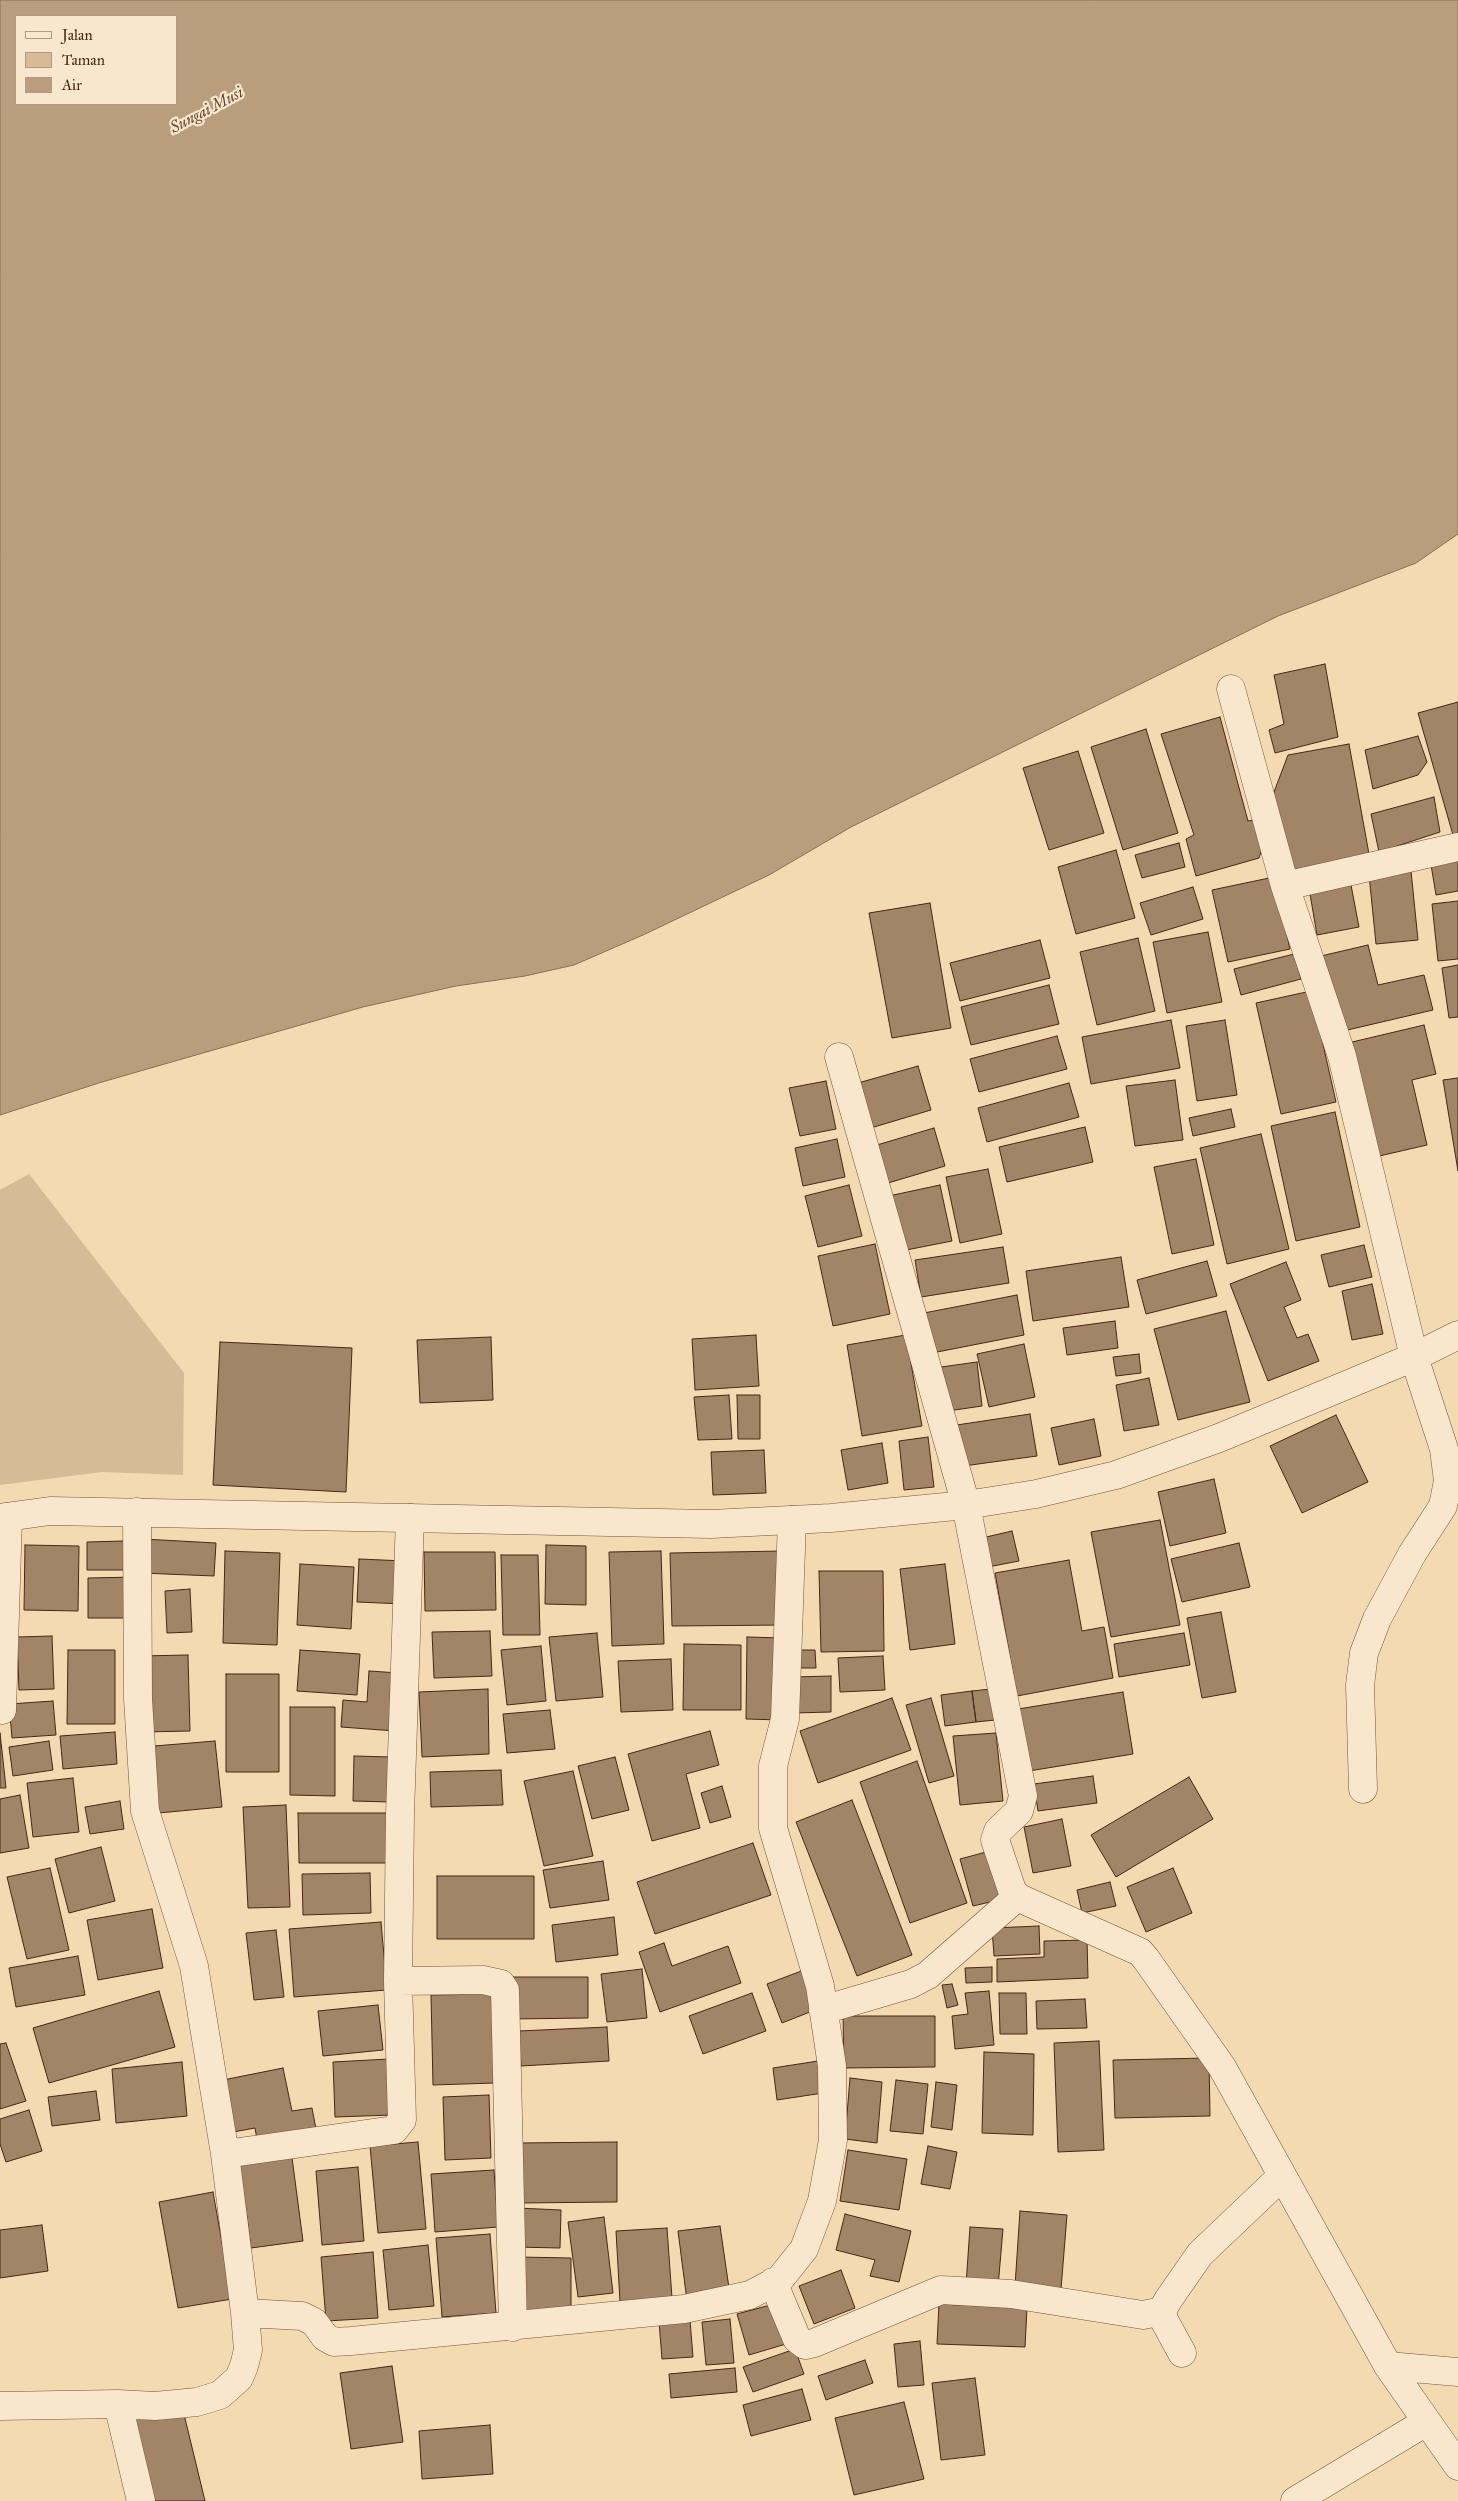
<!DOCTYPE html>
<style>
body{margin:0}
#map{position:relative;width:1458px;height:2501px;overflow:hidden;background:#f4dab0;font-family:"IM FELL Great Primer",serif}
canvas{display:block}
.legend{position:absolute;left:15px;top:15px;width:162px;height:90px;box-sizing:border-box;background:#f8e7cc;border:1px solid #b29a84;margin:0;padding:6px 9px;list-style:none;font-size:15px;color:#4a2617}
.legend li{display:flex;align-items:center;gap:10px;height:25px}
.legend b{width:25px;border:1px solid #b29a84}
</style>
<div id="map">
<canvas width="1458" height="2501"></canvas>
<ul class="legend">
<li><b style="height:6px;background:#f8e7cc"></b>Jalan</li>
<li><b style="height:14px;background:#d7bb96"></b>Taman</li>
<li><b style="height:14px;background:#ba9d7c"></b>Air</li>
</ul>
</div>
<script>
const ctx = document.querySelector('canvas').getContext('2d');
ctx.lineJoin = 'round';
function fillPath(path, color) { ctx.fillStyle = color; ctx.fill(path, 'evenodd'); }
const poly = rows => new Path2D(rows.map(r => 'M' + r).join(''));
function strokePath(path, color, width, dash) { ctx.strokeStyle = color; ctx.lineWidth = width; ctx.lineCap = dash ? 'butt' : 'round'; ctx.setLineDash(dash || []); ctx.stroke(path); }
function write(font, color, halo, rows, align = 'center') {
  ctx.font = font + ' "IM FELL Great Primer",serif'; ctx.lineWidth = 4.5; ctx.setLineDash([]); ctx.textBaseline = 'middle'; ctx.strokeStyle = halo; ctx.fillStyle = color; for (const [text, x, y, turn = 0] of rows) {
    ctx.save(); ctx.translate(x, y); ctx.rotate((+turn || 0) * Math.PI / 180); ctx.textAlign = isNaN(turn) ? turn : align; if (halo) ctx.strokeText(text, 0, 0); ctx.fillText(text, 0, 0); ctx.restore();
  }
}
const green = poly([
 [29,1174,184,1373,183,1475,102,1472,0,1485,0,1190]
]);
const water = poly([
 [0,0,1458,0,1458,534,1416,563,1278,616,851,827,769,875,643,935,574,965,525,976,456,986,363,1007,102,1082,0,1115,0,0],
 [16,16,176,16,176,104,16,104,16,16]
]);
const building = poly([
 [1325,664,1338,737,1275,753,1269,730,1284,724,1274,675,1325,664],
 [1458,702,1458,834,1453,835,1418,713,1458,702],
 [1220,717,1248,821,1259,819,1265,839,1259,858,1196,876,1186,839,1194,835,1161,734,1220,717],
 [1146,729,1178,833,1123,850,1091,747,1146,729],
 [1418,736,1427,762,1418,775,1373,789,1365,750,1418,736],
 [1349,744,1371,865,1289,879,1274,792,1288,755,1349,744],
 [1078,751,1104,833,1049,850,1023,768,1078,751],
 [1434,797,1440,832,1379,852,1371,814,1434,797],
 [1179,843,1185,867,1142,878,1135,855,1179,843],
 [1116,850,1135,918,1076,934,1058,867,1116,850],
 [1458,861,1458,891,1436,895,1431,865,1458,861],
 [1411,871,1418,940,1376,944,1369,875,1411,871],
 [1274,877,1290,949,1228,962,1212,890,1274,877],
 [1351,885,1359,927,1317,935,1310,894,1351,885],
 [1193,887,1203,919,1151,935,1140,903,1193,887],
 [1458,901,1458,959,1438,961,1432,904,1458,901],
 [930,903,951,1028,892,1038,869,913,930,903],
 [1208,932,1222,1002,1167,1013,1153,942,1208,932],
 [1138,938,1155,1011,1097,1025,1080,952,1138,938],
 [1040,940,1050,978,960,1001,950,963,1040,940],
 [1368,945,1378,985,1424,975,1433,1010,1339,1032,1321,956,1368,945],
 [1294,954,1301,979,1241,995,1234,969,1294,954],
 [1458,965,1458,1017,1449,1018,1442,968,1458,965],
 [1049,985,1059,1024,971,1045,961,1007,1049,985],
 [1311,991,1336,1102,1281,1114,1256,1003,1311,991],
 [1171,1020,1180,1068,1091,1084,1082,1037,1171,1020],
 [1225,1020,1237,1095,1197,1101,1186,1026,1225,1020],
 [1424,1025,1436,1074,1412,1080,1427,1145,1375,1157,1348,1043,1424,1025],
 [1057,1036,1067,1069,979,1092,970,1059,1057,1036],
 [918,1066,931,1110,864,1130,851,1085,918,1066],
 [1458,1078,1458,1171,1443,1080,1458,1078],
 [1175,1080,1183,1140,1135,1146,1126,1086,1175,1080],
 [826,1081,836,1129,800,1136,789,1088,826,1081],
 [1069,1083,1079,1117,987,1142,978,1108,1069,1083],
 [1231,1109,1235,1127,1193,1136,1189,1118,1231,1109],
 [1335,1112,1360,1227,1296,1241,1271,1126,1335,1112],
 [1085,1127,1093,1162,1007,1182,999,1147,1085,1127],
 [934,1128,945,1166,878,1186,867,1148,934,1128],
 [1261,1134,1289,1249,1227,1264,1200,1148,1261,1134],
 [837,1139,845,1177,803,1186,795,1148,837,1139],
 [1196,1159,1214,1245,1172,1254,1154,1167,1196,1159],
 [988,1169,1002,1234,960,1243,946,1177,988,1169],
 [849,1185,862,1236,818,1247,805,1196,849,1185],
 [940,1185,952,1241,896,1252,884,1197,940,1185],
 [875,1244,890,1314,833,1326,818,1256,875,1244],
 [1364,1245,1372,1277,1329,1287,1321,1255,1364,1245],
 [1003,1247,1009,1283,921,1297,915,1260,1003,1247],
 [1121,1257,1129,1307,1033,1321,1026,1271,1121,1257],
 [1207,1261,1217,1296,1146,1314,1137,1280,1207,1261],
 [1286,1262,1301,1300,1284,1307,1297,1338,1308,1334,1319,1361,1268,1381,1230,1284,1286,1262],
 [1372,1284,1383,1334,1352,1340,1342,1291,1372,1284],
 [1017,1295,1024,1335,932,1353,924,1313,1017,1295],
 [1226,1311,1250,1402,1178,1420,1154,1329,1226,1311],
 [1115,1321,1118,1348,1067,1355,1063,1328,1115,1321],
 [756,1335,759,1386,695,1390,692,1339,756,1335],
 [906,1335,922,1426,862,1436,847,1345,906,1335],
 [491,1337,493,1400,420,1403,417,1340,491,1337],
 [220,1342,352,1348,346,1492,213,1485,220,1342],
 [1024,1344,1035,1397,989,1407,977,1354,1024,1344],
 [1139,1354,1141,1373,1116,1376,1113,1357,1139,1354],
 [977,1362,982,1406,941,1412,934,1368,977,1362],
 [1149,1378,1159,1425,1124,1431,1116,1385,1149,1378],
 [729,1395,732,1439,698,1440,694,1397,729,1395],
 [737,1395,760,1395,760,1439,738,1439,737,1395],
 [1030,1414,1037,1456,956,1467,950,1426,1030,1414],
 [1336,1415,1368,1482,1302,1513,1270,1446,1336,1415],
 [1094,1419,1101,1456,1059,1465,1051,1428,1094,1419],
 [928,1437,934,1487,904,1490,899,1441,928,1437],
 [882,1443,888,1483,848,1490,841,1450,882,1443],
 [764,1450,766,1493,713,1495,711,1452,764,1450],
 [1214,1479,1226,1533,1170,1546,1158,1492,1214,1479],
 [1160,1520,1180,1625,1111,1637,1091,1532,1160,1520],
 [1012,1531,1019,1561,988,1567,982,1538,1012,1531],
 [143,1539,216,1543,214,1576,141,1573,143,1539],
 [124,1541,124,1570,87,1570,87,1542,124,1541],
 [1239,1543,1250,1587,1182,1602,1171,1559,1239,1543],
 [25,1545,79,1546,78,1611,24,1610,25,1545],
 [546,1545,586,1546,586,1605,545,1604,546,1545],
 [225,1551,280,1553,277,1645,223,1643,225,1551],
 [661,1551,664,1644,612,1646,609,1552,661,1551],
 [784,1551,786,1625,672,1626,670,1553,784,1551],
 [424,1552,495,1552,496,1610,425,1611,424,1552],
 [501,1555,538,1555,540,1635,503,1635,501,1555],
 [359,1559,405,1561,404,1604,357,1602,359,1559],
 [1069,1560,1082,1631,1104,1627,1113,1678,1017,1696,995,1573,1069,1560],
 [300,1564,354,1567,351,1629,297,1625,300,1564],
 [945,1564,955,1644,910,1650,900,1569,945,1564],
 [819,1571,883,1571,884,1651,821,1652,819,1571],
 [136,1577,136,1618,88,1618,88,1578,136,1577],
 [190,1589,192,1632,167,1633,165,1591,190,1589],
 [1221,1612,1236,1692,1202,1698,1187,1618,1221,1612],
 [490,1631,492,1676,434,1678,432,1632,490,1631],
 [597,1633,603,1697,556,1701,549,1637,597,1633],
 [1184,1633,1190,1665,1119,1677,1114,1644,1184,1633],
 [52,1636,54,1689,19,1690,17,1637,52,1636],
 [747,1637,783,1638,782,1720,746,1719,747,1637],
 [684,1644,741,1645,741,1710,683,1710,684,1644],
 [541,1646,546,1701,507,1705,501,1650,541,1646],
 [68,1650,115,1650,115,1724,67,1724,68,1650],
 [300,1650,360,1654,357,1695,297,1691,300,1650],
 [791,1650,815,1650,816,1668,792,1668,791,1650],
 [188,1655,190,1731,142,1732,140,1656,188,1655],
 [883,1656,885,1690,840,1692,838,1658,883,1656],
 [671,1659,673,1710,621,1712,618,1661,671,1659],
 [369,1671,399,1673,395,1731,341,1727,343,1700,367,1702,369,1671],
 [226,1674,279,1674,279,1772,226,1772,226,1674],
 [831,1676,831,1712,794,1713,793,1677,831,1676],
 [488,1689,489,1754,422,1757,419,1692,488,1689],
 [991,1689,995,1720,976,1722,972,1691,991,1689],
 [972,1691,976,1722,945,1726,941,1695,972,1691],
 [1123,1692,1133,1754,1029,1771,1018,1709,1123,1692],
 [892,1698,911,1750,818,1783,800,1731,892,1698],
 [931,1698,954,1776,929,1783,906,1705,931,1698],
 [53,1701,56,1735,12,1738,9,1704,53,1701],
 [290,1707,335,1707,335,1796,290,1795,290,1707],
 [550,1710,555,1749,507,1753,503,1714,550,1710],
 [710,1731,719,1765,686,1774,700,1828,652,1841,628,1754,710,1731],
 [115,1732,117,1764,63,1769,60,1736,115,1732],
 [0,1733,6,1788,0,1788,0,1733],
 [996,1733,1003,1801,960,1805,953,1736,996,1733],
 [49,1741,53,1770,13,1776,9,1747,49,1741],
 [215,1741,222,1807,148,1814,142,1747,215,1741],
 [354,1756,391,1757,390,1802,353,1801,354,1756],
 [615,1757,629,1810,592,1819,578,1766,615,1757],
 [917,1761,967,1903,910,1923,860,1782,917,1761],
 [501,1770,503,1805,431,1807,430,1772,501,1770],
 [573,1771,593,1856,544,1866,524,1781,573,1771],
 [1093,1776,1097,1803,1038,1811,1034,1784,1093,1776],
 [1189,1777,1213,1819,1116,1877,1091,1835,1189,1777],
 [73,1778,79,1832,33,1837,27,1783,73,1778],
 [722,1786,731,1817,710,1823,701,1793,722,1786],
 [20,1795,29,1848,0,1853,0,1799,20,1795],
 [852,1800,912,1955,857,1976,796,1822,852,1800],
 [120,1801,124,1829,90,1834,85,1807,120,1801],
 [286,1805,290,1907,248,1908,243,1807,286,1805],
 [298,1813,388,1813,389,1863,299,1863,298,1813],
 [1062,1819,1071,1866,1033,1873,1024,1827,1062,1819],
 [753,1843,771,1895,655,1934,637,1882,753,1843],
 [101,1847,115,1901,69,1913,55,1859,101,1847],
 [990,1851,1003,1899,973,1906,960,1859,990,1851],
 [603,1861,609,1900,550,1908,543,1870,603,1861],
 [50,1868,69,1950,27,1959,7,1877,50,1868],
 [1173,1868,1192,1913,1146,1932,1127,1887,1173,1868],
 [370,1873,371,1913,303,1915,302,1874,370,1873],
 [437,1876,534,1876,534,1939,437,1939,437,1876],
 [1110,1882,1116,1906,1082,1913,1077,1890,1110,1882],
 [152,1909,163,1968,98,1980,87,1920,152,1909],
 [614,1917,618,1955,556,1962,552,1925,614,1917],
 [381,1922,387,1990,294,1997,289,1929,381,1922],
 [1039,1926,1040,1954,994,1956,992,1928,1039,1926],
 [276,1930,284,1997,254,2000,246,1933,276,1930],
 [1087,1940,1088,1978,997,1982,997,1959,1044,1957,1044,1941,1087,1940],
 [664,1943,672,1966,728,1946,741,1983,660,2012,639,1952,664,1943],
 [78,1956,85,1995,16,2007,9,1968,78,1956],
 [992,1967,992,1982,966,1983,965,1968,992,1967],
 [642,1969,647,2018,607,2022,601,1974,642,1969],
 [804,1970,820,2008,782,2023,767,1984,804,1970],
 [511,1977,588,1977,588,2018,511,2019,511,1977],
 [952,1984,958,2005,947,2008,942,1985,952,1984],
 [159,1991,175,2047,49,2083,33,2028,159,1991],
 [989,1991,994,2045,955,2049,952,2016,968,2014,965,1993,989,1991],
 [752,1993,766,2031,703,2054,689,2016,752,1993],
 [999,1993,1026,1993,1027,2034,1000,2034,999,1993],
 [492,1994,494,2083,433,2085,431,1995,492,1994],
 [1085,1999,1087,2028,1037,2029,1036,2001,1085,1999],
 [378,2005,383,2050,323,2056,318,2011,378,2005],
 [843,2016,935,2016,935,2067,844,2068,843,2016],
 [607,2027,609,2061,521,2066,519,2031,607,2027],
 [1099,2041,1104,2150,1058,2152,1054,2043,1099,2041],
 [6,2043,26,2101,0,2109,0,2044,6,2043],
 [984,2052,1034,2054,1033,2135,982,2133,984,2052],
 [1209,2058,1210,2116,1115,2118,1113,2060,1209,2058],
 [389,2059,392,2115,335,2117,333,2062,389,2059],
 [818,2061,823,2093,777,2100,773,2068,818,2061],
 [182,2062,187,2116,116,2123,112,2069,182,2062],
 [283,2068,292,2111,312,2108,317,2134,258,2145,255,2128,228,2133,218,2081,283,2068],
 [850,2078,882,2082,877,2143,845,2139,850,2078],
 [896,2080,928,2084,923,2134,890,2131,896,2080],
 [936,2082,957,2085,952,2130,931,2127,936,2082],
 [96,2091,100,2120,52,2126,48,2097,96,2091],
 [489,2095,491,2158,445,2160,443,2097,489,2095],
 [29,2110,42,2151,6,2162,0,2144,0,2119,29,2110],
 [418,2142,426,2229,378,2233,370,2146,418,2142],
 [617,2142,617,2202,519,2203,518,2143,617,2142],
 [928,2146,957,2152,950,2189,921,2184,928,2146],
 [291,2150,303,2241,251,2248,239,2157,291,2150],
 [848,2150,907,2159,899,2210,840,2201,848,2150],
 [358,2167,364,2241,322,2245,316,2171,358,2167],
 [494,2170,498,2227,435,2232,431,2174,494,2170],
 [213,2192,232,2299,178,2308,159,2202,213,2192],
 [517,2208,561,2210,560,2248,516,2247,517,2208],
 [1020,2211,1067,2215,1061,2289,1015,2286,1020,2211],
 [845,2214,911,2231,899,2282,870,2276,875,2260,836,2250,845,2214],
 [604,2217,613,2293,578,2297,568,2222,604,2217],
 [42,2225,48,2271,0,2278,0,2230,42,2225],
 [720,2226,730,2295,687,2301,678,2231,720,2226],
 [970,2227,1003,2229,998,2287,966,2285,970,2227],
 [667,2228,672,2298,620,2302,616,2231,667,2228],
 [490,2234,496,2313,442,2317,436,2238,490,2234],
 [428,2245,434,2306,389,2310,383,2250,428,2245],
 [373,2252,378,2318,326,2321,321,2257,373,2252],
 [518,2257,571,2258,571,2315,518,2315,518,2257],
 [841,2270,855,2308,814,2324,799,2286,841,2270],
 [774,2304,786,2344,749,2355,737,2314,774,2304],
 [939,2304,1027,2308,1025,2347,937,2344,939,2304],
 [730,2319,734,2363,706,2365,702,2322,730,2319],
 [690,2320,693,2357,662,2359,659,2322,690,2320],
 [920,2341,924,2385,898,2387,894,2344,920,2341],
 [795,2349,804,2374,753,2392,743,2367,795,2349],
 [865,2360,873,2383,826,2400,818,2376,865,2360],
 [392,2366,403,2442,351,2449,340,2373,392,2366],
 [735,2368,737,2392,671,2398,669,2374,735,2368],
 [975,2378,985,2455,941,2460,932,2383,975,2378],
 [802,2389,811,2420,751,2436,743,2405,802,2389],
 [904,2402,924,2479,854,2495,835,2418,904,2402],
 [182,2406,205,2501,142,2501,123,2420,182,2406],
 [490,2425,493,2474,422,2479,419,2431,490,2425]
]);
const minor = poly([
 [1231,689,1285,886,1342,1056,1414,1357,1444,1449,1448,1481,1443,1506,1412,1554,1377,1619,1364,1653,1360,1685,1363,1789],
 [1285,886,1458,847],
 [137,1512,138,1699,145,1811,194,1966,225,2154,245,2313],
 [2,1710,8,1517],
 [1017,1897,1140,1952,1146,1959,1222,2067,1388,2366,1458,2466],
 [398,1981,483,1980,501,1984,505,1990,513,2327],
 [823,2010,911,1984,928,1975,1017,1897,1012,1890,995,1840,998,1831,1019,1811,1023,1796,966,1505,839,1057],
 [225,2154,394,2130,402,2120,398,1981,400,1814,410,1518],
 [773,2282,797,2339,805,2345,814,2343,941,2290,1011,2294,1143,2315,1162,2311],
 [1182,2353,1164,2320,1162,2311,1168,2300,1200,2254,1281,2177],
 [1388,2366,1458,2372],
 [118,2404,141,2501],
 [0,2406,118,2404,155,2406,197,2402,220,2395,239,2378,244,2366,248,2350,245,2313,302,2316,314,2322,325,2337,334,2342,351,2341,684,2309,750,2295,780,2279,804,2249,822,2201,833,2140,832,2066,820,1986,773,1828,773,1766,785,1719,792,1520],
 [1295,2501,1426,2422]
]);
const tertiary = poly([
 [0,1518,50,1511,711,1524,831,1518,966,1505,1036,1494,1116,1475,1219,1438,1414,1357,1458,1335]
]);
const waterNames = [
 ["Sungai Musi",207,111,-28]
];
fillPath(green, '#d7bb96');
fillPath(water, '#ba9d7c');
strokePath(water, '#8d6d54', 1);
fillPath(building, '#a28467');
strokePath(building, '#4a2617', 1);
strokePath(minor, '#74533d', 29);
strokePath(tertiary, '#74533d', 29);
strokePath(minor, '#f8e7cc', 28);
strokePath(tertiary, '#f8e7cc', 28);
write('italic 16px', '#664430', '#f8e7cc', waterNames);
</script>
